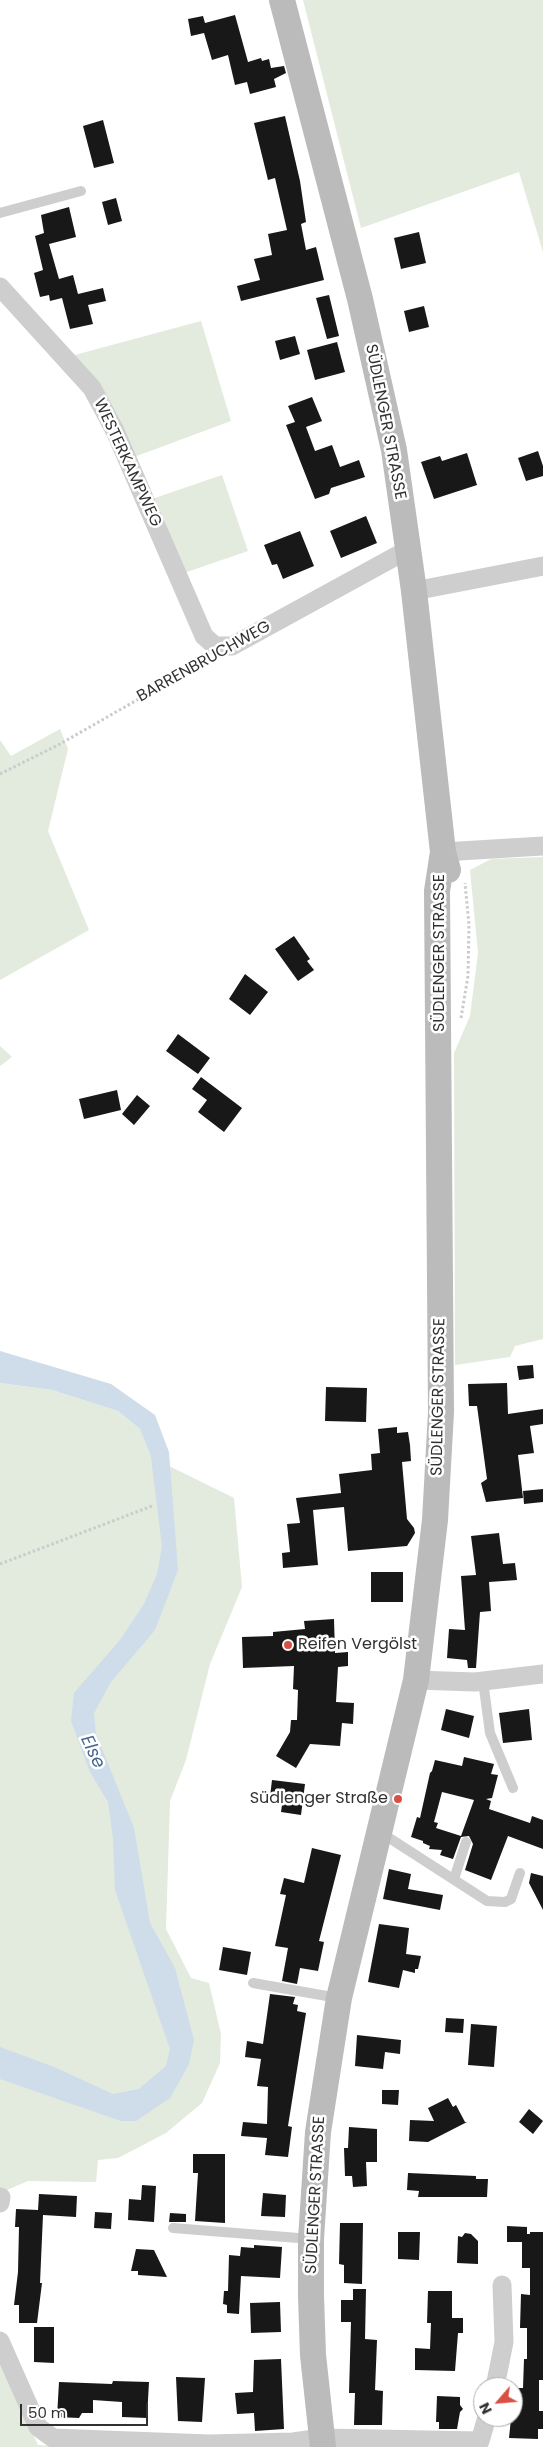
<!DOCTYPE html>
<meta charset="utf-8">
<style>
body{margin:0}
#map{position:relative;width:543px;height:2447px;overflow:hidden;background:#fff;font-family:Poppins,sans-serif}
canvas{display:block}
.north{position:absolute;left:473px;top:2377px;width:50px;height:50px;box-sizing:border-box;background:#fff;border:1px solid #adadad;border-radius:50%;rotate:243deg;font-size:14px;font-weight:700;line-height:20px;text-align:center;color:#313131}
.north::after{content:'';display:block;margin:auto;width:18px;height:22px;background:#d75045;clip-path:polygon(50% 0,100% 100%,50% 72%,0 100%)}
.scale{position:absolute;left:20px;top:2404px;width:128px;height:22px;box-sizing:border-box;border:2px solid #313131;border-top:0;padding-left:6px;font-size:15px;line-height:18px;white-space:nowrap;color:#313131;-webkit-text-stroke:4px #fff;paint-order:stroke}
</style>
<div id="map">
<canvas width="543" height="2447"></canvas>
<div class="north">N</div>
<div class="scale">50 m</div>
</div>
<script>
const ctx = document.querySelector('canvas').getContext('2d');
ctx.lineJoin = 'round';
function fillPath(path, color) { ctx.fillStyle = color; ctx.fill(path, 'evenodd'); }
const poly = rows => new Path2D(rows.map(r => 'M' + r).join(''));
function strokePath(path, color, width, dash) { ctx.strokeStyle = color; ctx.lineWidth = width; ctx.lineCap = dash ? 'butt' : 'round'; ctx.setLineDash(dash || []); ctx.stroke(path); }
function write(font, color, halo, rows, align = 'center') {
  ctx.font = font + ' Poppins,sans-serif'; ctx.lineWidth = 5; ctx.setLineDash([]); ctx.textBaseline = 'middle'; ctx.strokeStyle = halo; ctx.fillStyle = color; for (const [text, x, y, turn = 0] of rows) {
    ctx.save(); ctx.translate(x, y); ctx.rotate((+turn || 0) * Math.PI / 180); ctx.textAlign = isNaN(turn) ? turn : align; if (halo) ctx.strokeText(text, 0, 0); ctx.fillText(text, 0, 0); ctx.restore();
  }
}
const green = poly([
 [303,0,543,0,543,252,519,172,361,228],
 [201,321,231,421,134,457,71,356],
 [222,475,248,551,184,573,152,499],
 [60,729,68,749,48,831,89,930,0,980,0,740,11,756],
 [543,857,543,1339,515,1346,510,1357,455,1365,454,1053,470,1016,478,953,470,870,491,859],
 [0,1046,12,1057,0,1066],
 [0,1383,52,1390,118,1411,140,1429,151,1457,234,1498,242,1587,210,1664,186,1760,170,1801,166,1929,191,1978,209,1983,221,2034,220,2063,202,2103,166,2133,118,2158,98,2160,96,2182,28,2181,0,2193],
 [0,2363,38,2445,71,2447,0,2447]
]);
const water = poly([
 [0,1351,111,1384,155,1415,169,1452,178,1570,155,1630,111,1682,94,1713,96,1734,134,1828,150,1923,175,1968,194,2040,189,2064,170,2098,136,2121,121,2121,0,2079,0,2047,54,2067,113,2094,139,2089,166,2066,170,2049,115,1890,113,1838,108,1802,90,1772,71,1721,74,1693,120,1640,144,1604,157,1574,162,1547,151,1457,140,1429,118,1411,52,1390,0,1383]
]);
const building = poly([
 [235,15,248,62,261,58,262,61,269,59,271,68,284,66,286,73,274,79,276,87,250,94,247,82,235,85,228,55,212,60,204,33,191,36,188,19,203,16,205,23],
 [285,116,300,181,306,222,301,224,306,250,316,247,324,280,241,301,237,286,260,280,254,259,272,255,268,234,287,230,275,178,268,180,254,123],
 [103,120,114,163,94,168,83,126],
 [116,198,122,221,108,225,102,202],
 [69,207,76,237,49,244,59,279,73,275,78,294,103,288,106,301,88,305,93,324,70,329,62,298,50,301,49,295,40,297,34,273,43,270,35,236,44,233,41,215],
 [419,232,426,263,401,269,394,238],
 [329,295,339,336,327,339,316,298],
 [424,306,429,327,409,332,404,311],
 [295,336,300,354,280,360,275,341],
 [337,342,345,372,315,380,307,350],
 [312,397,322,421,306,427,315,451,332,445,340,467,359,460,365,477,331,488,329,494,315,499,286,425,295,422,288,406],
 [538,451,543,466,543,476,526,481,518,458],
 [467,453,477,485,434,499,421,462,440,456,442,461],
 [366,516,377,543,341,558,330,531],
 [300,531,314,566,283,579,277,564,272,565,264,545],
 [294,936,310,959,307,961,314,970,298,981,275,949],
 [245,974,268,992,250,1015,229,999],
 [178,1034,210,1058,198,1074,166,1051],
 [201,1077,242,1108,224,1132,198,1112,207,1100,192,1089],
 [117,1090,121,1110,84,1119,79,1099],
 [137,1095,150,1106,134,1125,122,1114],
 [533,1365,534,1378,519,1380,517,1366],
 [507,1383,508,1414,543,1409,543,1424,530,1426,534,1453,518,1455,523,1498,486,1502,481,1483,487,1479,477,1406,469,1406,468,1384],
 [326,1387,367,1388,366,1422,325,1421],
 [397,1427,397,1433,408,1432,410,1445,411,1461,402,1462,407,1519,414,1528,415,1533,407,1546,348,1551,344,1507,313,1510,318,1565,283,1568,282,1553,290,1552,287,1524,300,1523,296,1498,341,1493,339,1474,372,1470,371,1454,380,1453,378,1429],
 [543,1489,543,1502,524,1504,523,1491],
 [499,1533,503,1564,515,1563,517,1580,489,1582,491,1611,480,1612,476,1668,468,1668,467,1660,447,1658,449,1629,465,1630,461,1576,476,1575,471,1536],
 [371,1572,403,1572,403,1602,371,1602],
 [334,1619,335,1653,348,1652,348,1666,338,1667,336,1702,354,1703,353,1724,342,1723,340,1746,310,1744,296,1768,276,1756,290,1732,291,1720,297,1720,298,1690,293,1689,294,1666,243,1668,242,1637,273,1636,273,1632,305,1629,304,1621],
 [446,1709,474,1716,469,1738,441,1730],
 [529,1709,532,1740,503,1743,499,1713],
 [464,1757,494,1764,491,1774,498,1775,492,1798,486,1799,491,1801,489,1809,530,1823,532,1816,543,1820,543,1849,508,1836,491,1880,465,1870,473,1844,469,1836,461,1837,453,1859,440,1855,442,1850,429,1849,430,1846,423,1843,423,1841,411,1837,417,1817,420,1818,430,1773,432,1771,435,1760,462,1766],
 [442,1792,474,1800,461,1836,436,1828,438,1823,434,1822],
 [272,1780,305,1784,301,1815,281,1812,283,1798,270,1797],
 [312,1848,341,1855,319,1941,324,1942,318,1971,300,1968,297,1984,282,1981,288,1948,275,1946,286,1895,280,1894,284,1878,304,1883],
 [389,1869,411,1874,408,1889,443,1895,440,1910,383,1899],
 [531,1873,543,1876,543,1910,529,1883],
 [379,1924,409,1928,406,1954,421,1956,418,1969,415,1969,415,1973,403,1970,399,1988,368,1982],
 [223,1947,251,1952,247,1975,219,1970],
 [270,1994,295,1997,293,2004,298,2005,297,2011,306,2013,288,2126,292,2127,288,2157,265,2155,267,2138,241,2136,243,2122,267,2124,268,2087,257,2086,261,2059,245,2057,247,2041,263,2044],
 [446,2018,464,2019,463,2033,445,2032],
 [471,2024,497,2026,494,2067,468,2065],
 [357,2035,401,2040,400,2054,385,2052,383,2069,355,2066],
 [382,2090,399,2090,398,2105,382,2104],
 [448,2098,453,2107,456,2105,465,2122,467,2122,428,2142,409,2141,410,2120,434,2121,428,2108],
 [529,2109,543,2121,533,2134,519,2122],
 [349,2127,377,2129,377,2162,366,2162,367,2186,353,2187,352,2176,345,2176,344,2148,348,2148],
 [193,2154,225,2154,225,2223,195,2221,198,2173,193,2173],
 [408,2173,476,2176,476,2179,488,2179,487,2197,418,2197,419,2191,407,2190],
 [142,2185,156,2186,154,2222,128,2220,129,2199,141,2200],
 [263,2193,286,2195,285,2217,261,2216],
 [39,2194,77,2196,76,2217,43,2215,40,2283,42,2283,37,2323,19,2323,19,2305,14,2305,18,2272,19,2227,15,2227,16,2209,38,2210],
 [95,2212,112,2213,111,2229,94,2228],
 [170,2213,186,2214,186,2222,169,2222],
 [340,2223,363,2223,362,2284,344,2283,344,2265,339,2264],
 [507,2226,527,2227,527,2234,530,2234,530,2232,543,2232,543,2380,539,2380,539,2411,543,2411,543,2429,538,2429,538,2439,509,2438,513,2399,518,2399,518,2388,523,2388,524,2359,527,2359,527,2328,520,2328,521,2294,530,2295,530,2268,522,2268,522,2242,507,2242],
 [398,2232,420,2232,419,2260,398,2259],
 [465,2233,471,2234,478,2241,478,2264,457,2263,458,2236,462,2237],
 [254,2245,282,2247,280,2278,241,2276,239,2314,227,2313,227,2305,223,2304,224,2291,228,2291,229,2255,240,2256,241,2247,254,2248],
 [136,2249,154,2250,167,2277,138,2275,138,2271,131,2271],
 [353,2289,366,2289,365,2339,377,2340,375,2390,383,2391,382,2425,354,2425,355,2393,349,2393,351,2322,341,2322,341,2300,353,2300],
 [428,2291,452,2291,452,2318,463,2318,463,2333,458,2333,455,2371,415,2370,415,2348,430,2349,431,2323,427,2323],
 [280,2302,281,2332,251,2333,250,2303],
 [34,2327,54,2327,54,2363,34,2362],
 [281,2359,284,2429,255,2431,254,2413,237,2414,235,2393,253,2392,254,2360],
 [176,2377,205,2378,202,2422,178,2421],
 [113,2381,149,2382,147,2418,122,2417,122,2402,93,2400,93,2413,82,2413,79,2418,57,2417,59,2382,112,2384],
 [437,2396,460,2397,460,2405,463,2409,460,2412,457,2429,439,2429,439,2422,436,2422]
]);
const path = poly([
 [0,774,60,744,207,660],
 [461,1018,468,976,469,925,465,883],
 [0,1564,152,1506]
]);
const service = poly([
 [0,213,81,191],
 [483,1681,490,1733,513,1788],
 [380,1832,487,1901,505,1902,511,1899,520,1873],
 [454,1879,466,1842],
 [253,1983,338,1998],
 [173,2228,311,2239]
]);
const minor = poly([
 [0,287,92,388,115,431,204,636,215,646,232,646,398,555,409,553],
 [414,591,543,566],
 [443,852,543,846],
 [416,1680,475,1682,543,1674],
 [0,2203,1,2197],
 [0,2341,38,2427,53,2438,209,2444,293,2442,322,2438,480,2441,487,2417],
 [495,2387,504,2342,502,2285]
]);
const secondary = poly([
 [282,0,360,299,394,450,414,591,443,852,448,870],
 [323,2447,313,2355,311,2296,311,2239,318,2132,339,1998,416,1680,435,1520,441,1412,437,891,443,852]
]);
const markers = [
 [288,1645,5,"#d75045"],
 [398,1799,5,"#d75045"]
];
const streetNames = [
 ["SÜDLENGER STRASSE",385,422,79],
 ["WESTERKAMPWEG",127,463,65],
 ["BARRENBRUCHWEG",204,662,-29],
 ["SÜDLENGER STRASSE",440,953,-90],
 ["SÜDLENGER STRASSE",439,1397,-89],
 ["SÜDLENGER STRASSE",316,2195,-87]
];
const poiNames = [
 ["Reifen Vergölst",298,1645],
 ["Südlenger Straße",388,1799,"right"]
];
const waterNames = [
 ["Else",92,1752,65]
];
fillPath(green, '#e3eade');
fillPath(water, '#cfdcea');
fillPath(building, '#181818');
strokePath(path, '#cbcbcb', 3, [2.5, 2.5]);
strokePath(service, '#cecece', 10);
strokePath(minor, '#cecece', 19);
strokePath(secondary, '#bbb', 26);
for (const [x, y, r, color] of markers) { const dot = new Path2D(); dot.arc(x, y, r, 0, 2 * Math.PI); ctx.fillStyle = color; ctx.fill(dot); strokePath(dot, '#fff', 2); }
write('16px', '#313131', '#fff', streetNames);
write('16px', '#313131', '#fff', poiNames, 'left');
write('italic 18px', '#45678e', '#fff', waterNames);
</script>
